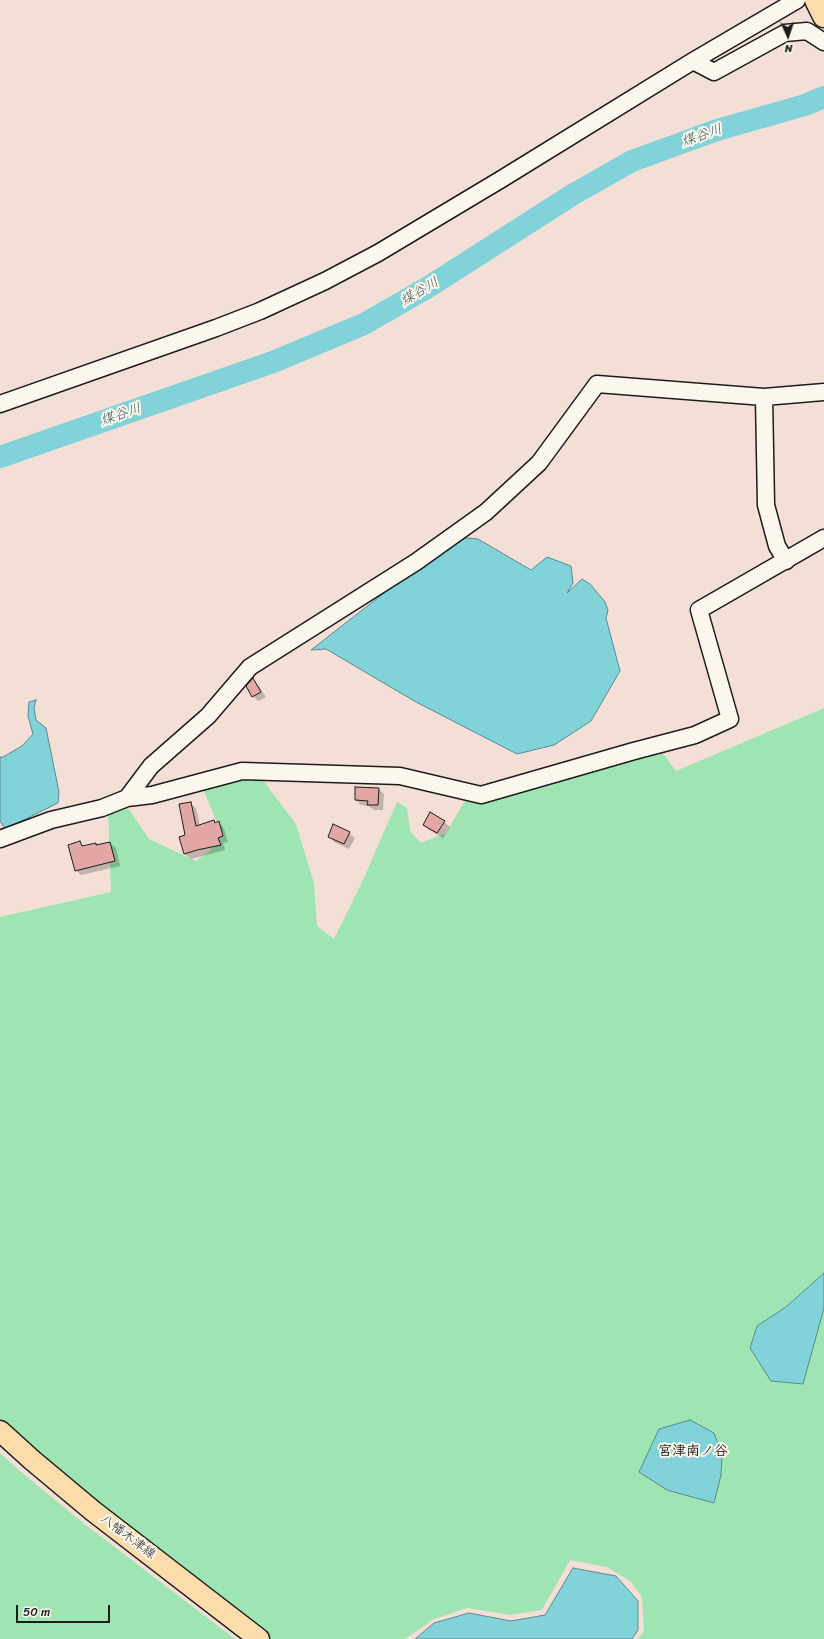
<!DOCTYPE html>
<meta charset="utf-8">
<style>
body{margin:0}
#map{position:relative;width:824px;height:1639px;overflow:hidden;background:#f4dfd7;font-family:Sriracha,sans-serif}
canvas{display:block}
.north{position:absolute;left:768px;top:16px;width:40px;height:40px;-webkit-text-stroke:3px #fbf7ec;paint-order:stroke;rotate:177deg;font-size:11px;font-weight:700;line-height:16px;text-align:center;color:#1c1c1c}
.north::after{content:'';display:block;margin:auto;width:14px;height:18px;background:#1c1c1c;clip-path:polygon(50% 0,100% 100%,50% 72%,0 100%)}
.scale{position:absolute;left:16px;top:1605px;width:94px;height:18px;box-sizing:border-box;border:2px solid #1c1c1c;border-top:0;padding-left:5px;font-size:12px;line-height:14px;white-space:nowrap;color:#1c1c1c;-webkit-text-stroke:3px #fbf7ec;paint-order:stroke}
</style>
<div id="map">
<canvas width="824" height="1639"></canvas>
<div class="north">N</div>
<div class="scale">50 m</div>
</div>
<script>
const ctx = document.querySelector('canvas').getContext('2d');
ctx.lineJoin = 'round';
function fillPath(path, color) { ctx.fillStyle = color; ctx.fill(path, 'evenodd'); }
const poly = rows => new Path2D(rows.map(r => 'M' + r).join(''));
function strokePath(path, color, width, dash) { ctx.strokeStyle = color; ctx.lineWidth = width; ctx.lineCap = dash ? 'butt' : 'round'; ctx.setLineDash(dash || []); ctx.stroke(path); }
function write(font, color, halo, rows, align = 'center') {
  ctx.font = font + ' Sriracha,"Klee One",sans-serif'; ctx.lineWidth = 4; ctx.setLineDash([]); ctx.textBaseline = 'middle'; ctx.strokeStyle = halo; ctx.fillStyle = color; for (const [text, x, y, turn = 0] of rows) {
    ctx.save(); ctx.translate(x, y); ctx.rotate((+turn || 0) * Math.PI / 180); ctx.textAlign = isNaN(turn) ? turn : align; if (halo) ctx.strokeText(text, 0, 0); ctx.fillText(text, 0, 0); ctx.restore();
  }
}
const green = poly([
 [824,708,824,1639,638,1639,644,1631,642,1597,630,1581,607,1567,570,1560,542,1610,510,1615,467,1608,434,1619,405,1639,272,1639,36,1454,0,1421,0,917,111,892,108,809,124,802,149,839,196,861,211,850,219,827,201,784,259,775,296,824,314,883,317,926,334,939,363,880,397,802,407,808,410,831,421,843,446,833,464,802,661,751,676,771],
 [0,1453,21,1472,82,1522,235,1639,0,1639]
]);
const water = poly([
 [456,537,478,539,531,570,547,557,571,566,573,583,567,593,582,579,590,584,605,602,608,610,606,618,620,671,591,721,554,745,517,754,416,702,326,649,311,650,456,537],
 [36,700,34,708,36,720,46,728,59,792,58,803,5,829,0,821,0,757,3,757,22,746,33,734,28,716,29,702,36,700],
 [824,1273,824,1308,803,1384,771,1381,750,1348,757,1326,786,1307,824,1273],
 [690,1420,714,1433,722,1455,721,1475,714,1503,667,1490,639,1472,659,1429,690,1420],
 [573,1568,616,1576,638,1601,638,1630,632,1639,415,1639,434,1623,469,1613,511,1621,545,1615,573,1568]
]);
const shadow = poly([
 [253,679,258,685,266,697,258,701,253,696],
 [378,789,384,794,383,810,374,810,369,806,361,805,356,800],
 [190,803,196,808,200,826,214,822,216,824,219,823,224,828,228,842,223,843,225,850,191,859,185,854,181,838,186,836],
 [444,822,450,827,443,838,429,830,424,825],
 [349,833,355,838,349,849,334,842,329,836],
 [80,843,84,847,95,844,98,846,110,843,116,848,120,866,81,875,76,870]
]);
const river = poly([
 [0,457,273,362,364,324,430,286,572,195,632,161,717,130,805,105,824,97]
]);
const building = poly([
 [253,678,261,692,252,697,246,686,253,678],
 [355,787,379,788,378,805,367,805,368,801,355,800,355,787],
 [191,802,196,826,214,820,215,823,219,821,223,836,218,838,221,845,197,850,184,854,179,837,185,835,179,804,191,802],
 [430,812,445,821,437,833,423,825,430,812],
 [333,824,350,832,344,844,328,837,333,824],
 [80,841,82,846,96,843,96,845,110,842,115,861,75,871,68,845,80,841]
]);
const minor = poly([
 [693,61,714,72,785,33,807,31,824,42],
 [764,397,766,505,777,546,786,561],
 [0,404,216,328,260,311,325,281,378,253,500,180,693,61,797,0],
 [127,798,151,766,208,716,250,667,416,562,486,512,539,463,597,384,764,397,824,392],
 [0,839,51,820,102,808,127,798,152,795,242,771,400,776,481,795,634,751,695,735,730,719,699,610,824,538]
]);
const major = poly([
 [0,1431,32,1460,93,1511,259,1639]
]);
const highway = poly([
 [816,0,824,16]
]);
const streetNames = [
 ["八幡木津線",128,1537,37]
];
const waterNames = [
 ["煤谷川",702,136,-19],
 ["煤谷川",420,292,-31],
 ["煤谷川",121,415,-19]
];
const neighbourhoodNames = [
 ["宮津南ノ谷",693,1451]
];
fillPath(green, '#9ee5b3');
fillPath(water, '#81d3d9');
strokePath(water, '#598a8d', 1);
fillPath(shadow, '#0003');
strokePath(river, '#81d3d9', 22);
fillPath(building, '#e3a8a6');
strokePath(building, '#1c1c1c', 1);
strokePath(minor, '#1c1c1c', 19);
strokePath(major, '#1c1c1c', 23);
strokePath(highway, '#1c1c1c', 25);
strokePath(minor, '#fbf7ec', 16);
strokePath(major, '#fcdcab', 20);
strokePath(highway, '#fcdcab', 22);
write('13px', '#1c1c1c', '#fbf7ec', streetNames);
write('italic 14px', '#3f5c5e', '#fbf7ec', waterNames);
write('bold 14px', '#1c1c1c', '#fbf7ec', neighbourhoodNames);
</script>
